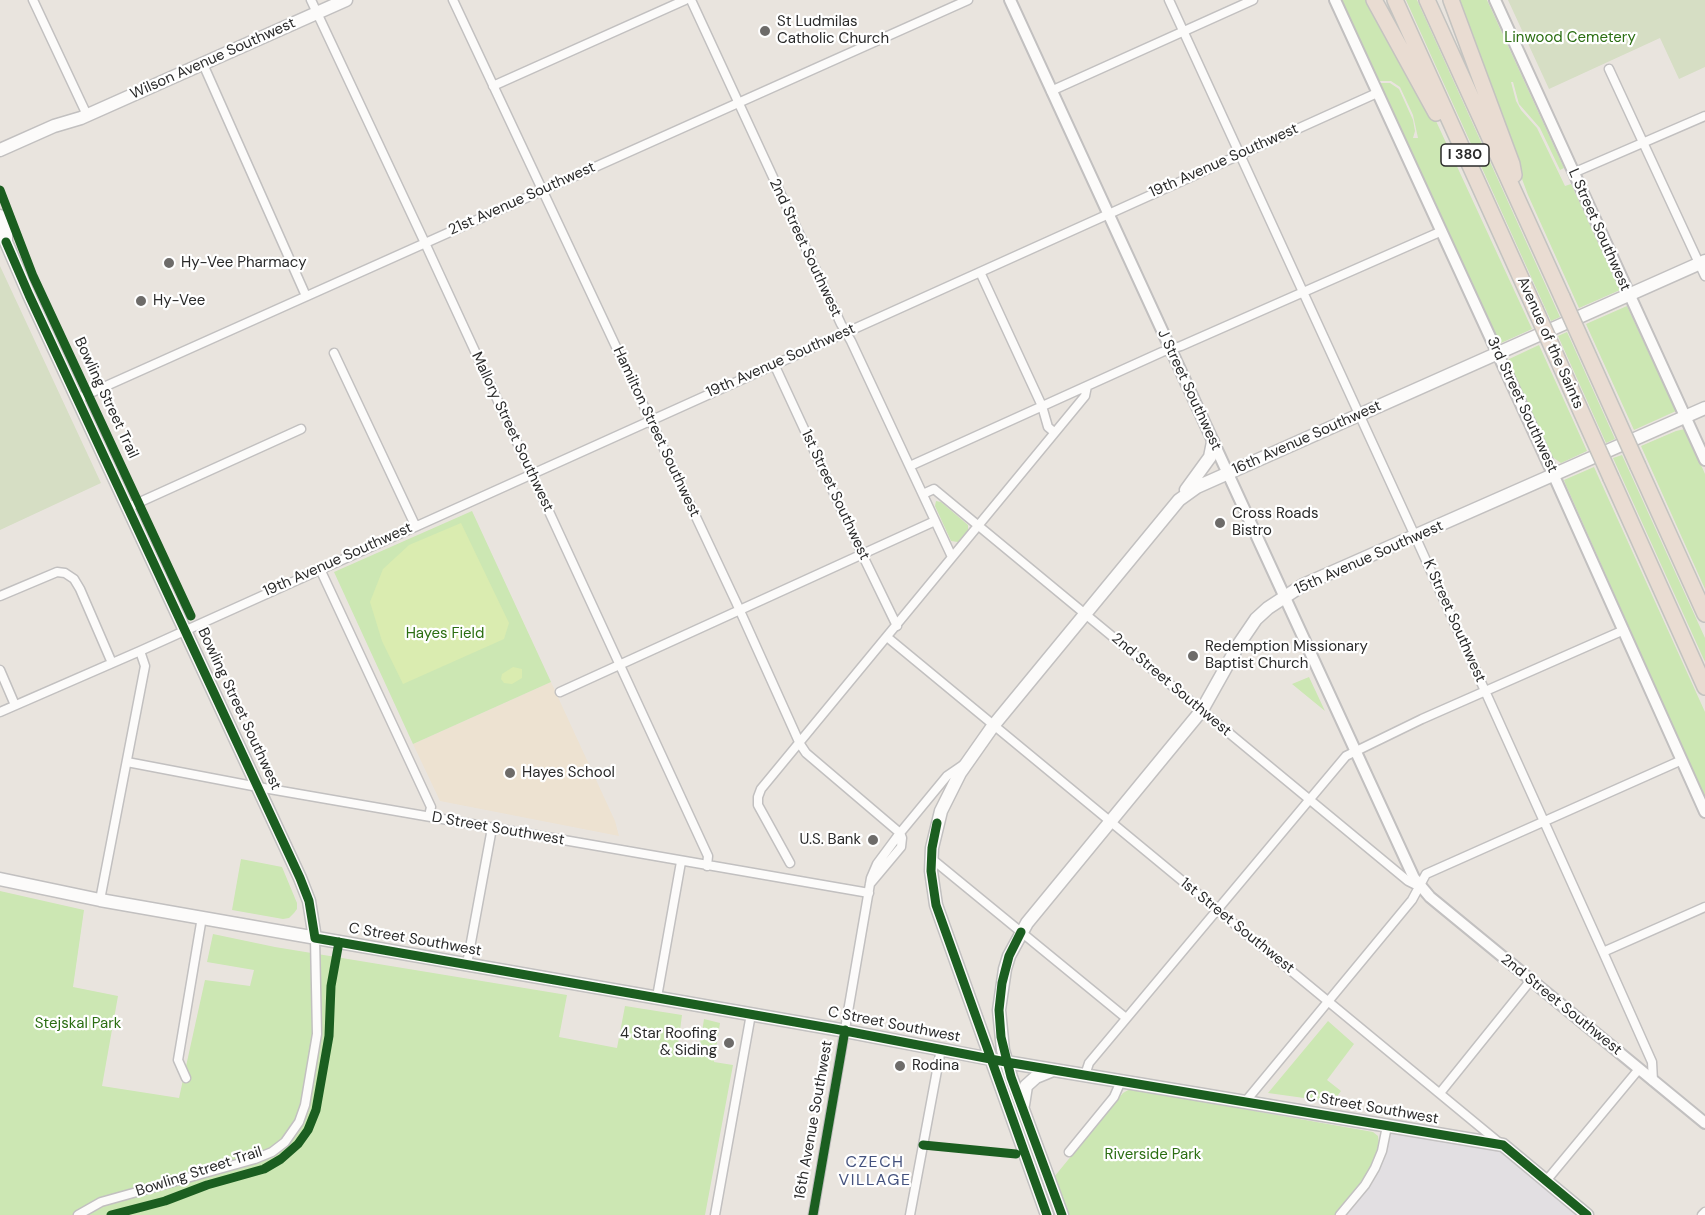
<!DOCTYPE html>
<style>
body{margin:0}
canvas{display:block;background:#e9e4de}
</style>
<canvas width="1705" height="1215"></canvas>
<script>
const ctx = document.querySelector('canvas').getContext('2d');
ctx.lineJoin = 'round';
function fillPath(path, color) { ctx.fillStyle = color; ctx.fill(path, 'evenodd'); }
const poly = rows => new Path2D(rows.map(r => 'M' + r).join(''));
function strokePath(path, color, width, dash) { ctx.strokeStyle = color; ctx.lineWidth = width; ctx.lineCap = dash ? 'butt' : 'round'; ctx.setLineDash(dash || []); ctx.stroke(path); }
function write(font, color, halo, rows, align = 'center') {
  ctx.font = font + ' "DM Sans",sans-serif'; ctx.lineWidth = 4.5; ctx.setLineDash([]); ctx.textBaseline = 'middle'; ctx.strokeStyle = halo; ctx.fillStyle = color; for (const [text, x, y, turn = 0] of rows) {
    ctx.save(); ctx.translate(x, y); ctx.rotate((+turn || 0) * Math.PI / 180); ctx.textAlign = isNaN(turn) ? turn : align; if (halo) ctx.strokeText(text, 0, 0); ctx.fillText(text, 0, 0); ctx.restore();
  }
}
const industrial = poly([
 [1387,1126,1503,1145,1587,1215,1340,1215,1365,1185]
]);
const education = poly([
 [551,682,615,821,619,836,440,801,413,744]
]);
const green = poly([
 [1341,0,1371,0,1430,108,1532,329,1501,343,1499,341,1380,83,1390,83,1399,89,1413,120,1415,131,1413,138,1418,138,1413,115,1400,87,1391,81,1379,81],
 [1406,0,1417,0,1560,317,1551,321],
 [1455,0,1487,0,1564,168,1560,170,1540,128,1519,104,1513,82,1511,82,1516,101,1521,110,1537,128,1565,186,1571,184,1620,290,1579,308,1528,195],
 [1627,306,1676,411,1634,430,1586,324],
 [1567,332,1615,439,1606,443,1558,336],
 [1539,345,1587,451,1561,463,1551,456,1507,360],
 [1685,429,1705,474,1705,589,1641,446,1676,431],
 [1622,455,1705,638,1705,662,1613,458],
 [1594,467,1705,712,1705,798,1565,483,1564,480],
 [936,501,941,502,968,525,968,530,958,542,951,541,935,506],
 [472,511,551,682,413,744,334,572],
 [1309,677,1325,711,1292,684],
 [241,859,282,867,297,903,297,909,294,913,289,918,283,919,232,910],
 [0,891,84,910,73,987,118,996,102,1086,179,1098,205,980,250,986,254,970,207,962,213,934,275,947,567,995,559,1037,617,1048,625,1006,682,1015,677,1054,698,1057,704,1019,720,1023,714,1062,733,1065,705,1215,0,1215],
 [1328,1021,1354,1044,1327,1080,1341,1091,1333,1102,1268,1093],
 [1130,1089,1373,1132,1378,1136,1379,1145,1367,1176,1336,1215,1068,1215,1054,1177,1123,1093]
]);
const cemetery = poly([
 [1508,0,1705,0,1705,67,1679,79,1660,38,1549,89],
 [0,266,101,483,0,530]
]);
const pitch = poly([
 [461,523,509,623,504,639,403,684,382,641,370,602,383,569,409,545],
 [513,667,522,669,522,678,512,684,504,683,501,679,502,674]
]);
const minor = poly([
 [33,0,87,115],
 [311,0,425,243,708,856,707,866],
 [453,0,736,602,800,744,806,753,900,833,902,838,901,847,870,884],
 [691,0,841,324,851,341,952,557],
 [1169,0,1415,536,1603,952,1652,1062,1653,1081],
 [203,64,306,296],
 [1609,69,1705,276],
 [493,86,685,0],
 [1051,91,1253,0],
 [1573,173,1705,116],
 [980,272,1042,406,1048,427,1054,432],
 [334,353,415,525],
 [774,364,862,554,897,626],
 [77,399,968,0],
 [910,466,1162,352,1181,346,1442,231],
 [923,494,934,489,1408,881,1418,886],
 [129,507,301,429],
 [320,569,431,807,429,816],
 [0,596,57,572,65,573,74,579,80,589,112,663],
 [887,637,1502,1145],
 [0,670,15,705],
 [560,692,935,521],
 [0,712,140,651,1377,93],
 [127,762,258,787,869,893],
 [932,859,1126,1018],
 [790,863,758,805,758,797,761,789,1085,396,1087,386],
 [100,900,145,666,140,651],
 [1603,952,1705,907],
 [467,964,492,828],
 [657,997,681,862],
 [1085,1075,1089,1063,1346,756,1422,719,1624,630],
 [186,1078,178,1060,202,917],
 [1440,1093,1531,980],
 [1245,1102,1412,900,1426,874,1682,760],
 [1069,1152,1114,1097,1121,1081],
 [1546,1181,1639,1069],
 [78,1215,101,1202,255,1159,272,1152,285,1142,299,1122,305,1105,317,1034,315,938],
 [715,1215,751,1014],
 [813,1215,871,878,877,864,900,833,947,776,963,765],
 [910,1215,941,1049],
 [1340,1215,1365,1185,1375,1168,1382,1151,1387,1126],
 [1702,1215,1705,1212]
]);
const tertiary = poly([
 [1010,0,1414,878,1430,897,1705,1123],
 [1335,0,1554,476,1705,812],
 [1495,0,1705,460]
]);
const secondary = poly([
 [0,150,54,126,81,118,346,0],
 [0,216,6,230,6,242,29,295,300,878,309,901,315,938],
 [1186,490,1210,457,1213,442],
 [0,879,100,900,835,1029,1006,1062,1503,1145,1587,1215],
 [1023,1105,1026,1086,1036,1077,1053,1070],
 [1047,1215,936,905,931,871,932,848,941,811,960,773,993,726,1179,500,1197,487,1705,261],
 [1062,1215,1011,1077,1003,1050,999,1010,1005,969,1009,956,1027,923,1202,710,1239,644,1256,619,1268,608,1303,585,1705,408]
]);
const motorway = poly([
 [1374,0,1436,113],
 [1395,0,1535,309],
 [1427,0,1562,297],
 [1451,0,1512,164,1514,175],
 [1638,466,1705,614],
 [1611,478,1705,687]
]);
const motorwayBridge = poly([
 [1562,297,1638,466],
 [1535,309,1611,478]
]);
const cycleway = poly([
 [0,190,33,276,191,616],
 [6,242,29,295,300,878,309,901,315,938,835,1029,1006,1062,1503,1145,1587,1215],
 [937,823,932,848,931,871,936,905,1047,1215],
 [1021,932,1009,956,1002,983,999,1010,1001,1037,1011,1077,1062,1215],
 [923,1145,1016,1154],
 [111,1215,165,1201,207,1185,264,1169,281,1159,298,1144,308,1130,316,1110,329,1036,331,986,339,942],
 [813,1215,845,1030]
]);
const markers = [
 [765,31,6,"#6d6b69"],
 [169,263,6,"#6d6b69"],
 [141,301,6,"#6d6b69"],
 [1220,523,6,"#6d6b69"],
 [1193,656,6,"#6d6b69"],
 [510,773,6,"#6d6b69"],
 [873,840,6,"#6d6b69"],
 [729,1043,6,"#6d6b69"],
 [900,1066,6,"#6d6b69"]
];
const shields = [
 [1465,155,48]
];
const shieldNames = [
 ["I 380",1465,155]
];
const poiNames = [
 ["St Ludmilas",777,22],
 ["Catholic Church",777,39],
 ["Hy-Vee Pharmacy",181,263],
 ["Hy-Vee",153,301],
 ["Cross Roads",1232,514],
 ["Bistro",1232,531],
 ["Redemption Missionary",1205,647],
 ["Baptist Church",1205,664],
 ["Hayes School",522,773],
 ["U.S. Bank",861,840,"right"],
 ["4 Star Roofing",717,1034,"right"],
 ["& Siding",717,1051,"right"],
 ["Rodina",912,1066]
];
const parkNames = [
 ["Linwood Cemetery",1570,38],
 ["Hayes Field",445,634],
 ["Stejskal Park",78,1024],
 ["Riverside Park",1153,1155]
];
const streetNames = [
 ["Wilson Avenue Southwest",213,59,-24],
 ["19th Avenue Southwest",1224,161,-24],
 ["21st Avenue Southwest",522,199,-24],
 ["L Street Southwest",1599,230,66],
 ["2nd Street Southwest",805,248,65],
 ["Avenue of the Saints",1550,343,66],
 ["19th Avenue Southwest",781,361,-24],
 ["J Street Southwest",1189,390,65],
 ["Bowling Street Trail",106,398,65],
 ["3rd Street Southwest",1522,405,65],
 ["Mallory Street Southwest",512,432,65],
 ["Hamilton Street Southwest",656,432,65],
 ["16th Avenue Southwest",1307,438,-24],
 ["1st Street Southwest",835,495,65],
 ["15th Avenue Southwest",1369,558,-24],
 ["19th Avenue Southwest",338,560,-24],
 ["K Street Southwest",1454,621,66],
 ["2nd Street Southwest",1171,685,40],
 ["Bowling Street Southwest",239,709,65],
 ["D Street Southwest",498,829,10],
 ["1st Street Southwest",1237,926,39],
 ["C Street Southwest",415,940,10],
 ["2nd Street Southwest",1561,1005,39],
 ["C Street Southwest",894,1025,11],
 ["C Street Southwest",1372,1108,10],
 ["16th Avenue Southwest",814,1120,-80],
 ["Bowling Street Trail",199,1172,-18]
];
const neighbourhoodNames = [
 ["CZECH",875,1163],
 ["VILLAGE",875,1181]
];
fillPath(industrial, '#e2dfe2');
fillPath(education, '#ede2d1');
fillPath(green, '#cce7b3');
fillPath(cemetery, '#d6dec4');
fillPath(pitch, '#daecb0');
strokePath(minor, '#c2c0c0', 11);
strokePath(tertiary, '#c2c0c0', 14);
strokePath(secondary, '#c2c0c0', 15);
strokePath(motorway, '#c4c3c0', 18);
strokePath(minor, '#fcfbfa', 8);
strokePath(tertiary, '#fcfbfa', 10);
strokePath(secondary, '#fcfbfa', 12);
strokePath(motorway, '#e9dcd2', 15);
strokePath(motorwayBridge, '#c4c3c0', 18, []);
strokePath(motorwayBridge, '#e9dcd2', 15);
strokePath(cycleway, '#1b5e20', 9);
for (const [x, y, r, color] of markers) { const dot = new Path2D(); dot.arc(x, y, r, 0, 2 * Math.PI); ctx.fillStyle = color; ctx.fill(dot); strokePath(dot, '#fff', 2); }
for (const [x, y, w] of shields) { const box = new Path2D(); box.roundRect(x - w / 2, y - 11, w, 22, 4.5); ctx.fillStyle = '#fff'; ctx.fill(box); strokePath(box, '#2a2a2a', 1.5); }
write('bold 14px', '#2a2a2a', null, shieldNames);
write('15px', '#2a2a2a', '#fff', poiNames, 'left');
write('15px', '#2b6e12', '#fff', parkNames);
write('15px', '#2a2a2a', '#fff', streetNames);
ctx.letterSpacing = '1.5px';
write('16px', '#45537f', '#fff', neighbourhoodNames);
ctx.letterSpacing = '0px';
</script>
